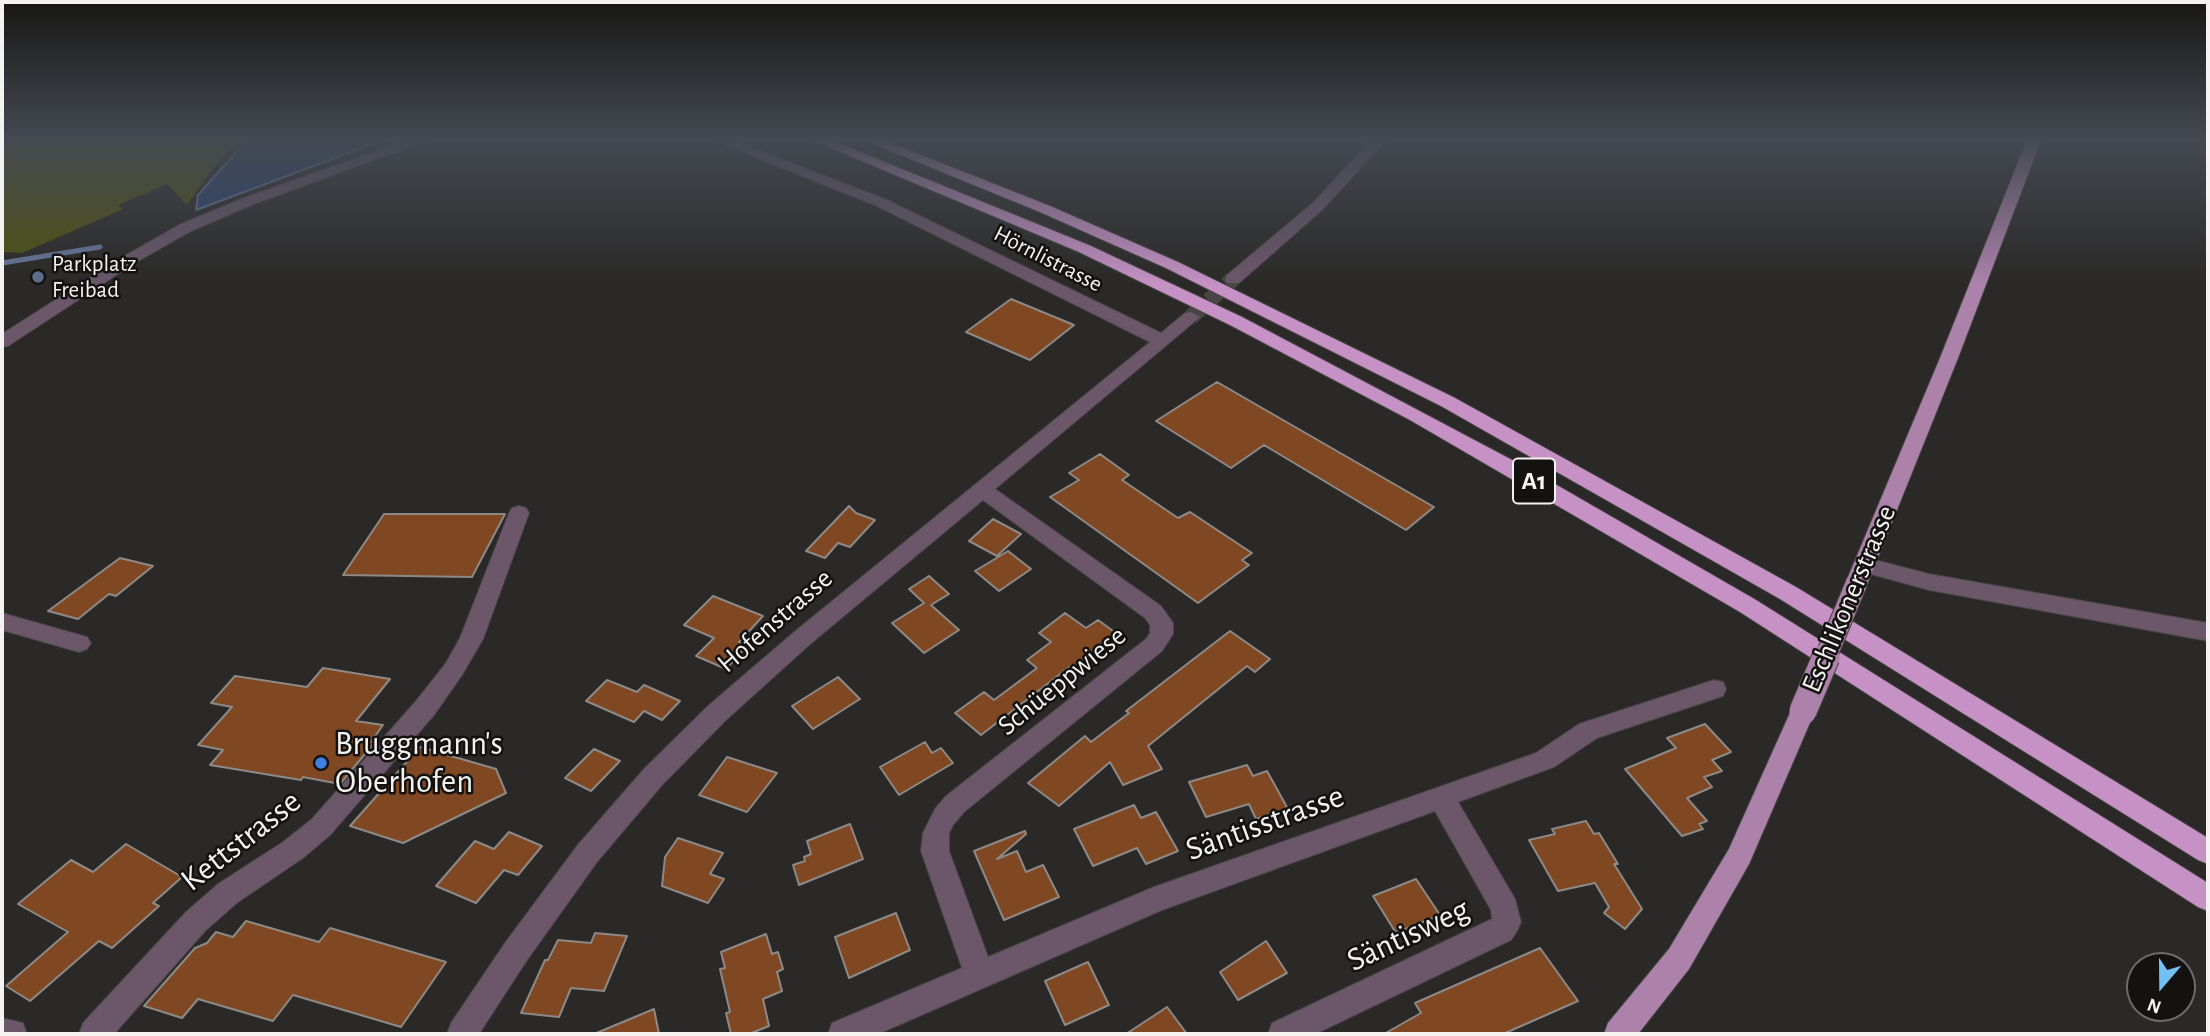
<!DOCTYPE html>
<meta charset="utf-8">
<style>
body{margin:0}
#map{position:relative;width:2210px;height:1036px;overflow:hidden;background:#2b2927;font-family:"Alegreya Sans",sans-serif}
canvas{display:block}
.frame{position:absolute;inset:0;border:4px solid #f5f3f2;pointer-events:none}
.north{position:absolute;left:2126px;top:952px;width:70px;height:70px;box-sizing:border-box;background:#131211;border:2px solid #6d6c6b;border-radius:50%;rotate:200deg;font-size:19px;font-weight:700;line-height:28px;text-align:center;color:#f5f3f2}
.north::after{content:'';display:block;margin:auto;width:24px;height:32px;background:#71c1f4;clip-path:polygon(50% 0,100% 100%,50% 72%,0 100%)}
</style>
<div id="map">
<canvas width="2210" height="1036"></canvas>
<div class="frame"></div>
<div class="north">N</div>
</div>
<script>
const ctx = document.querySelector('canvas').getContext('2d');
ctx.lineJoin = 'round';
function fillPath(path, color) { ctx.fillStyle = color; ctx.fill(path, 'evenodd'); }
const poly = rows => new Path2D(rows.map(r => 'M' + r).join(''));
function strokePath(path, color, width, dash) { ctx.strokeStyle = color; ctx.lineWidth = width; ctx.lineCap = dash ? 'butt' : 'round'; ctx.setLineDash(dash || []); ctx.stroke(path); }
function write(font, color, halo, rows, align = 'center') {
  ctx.font = font + ' "Alegreya Sans",sans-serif'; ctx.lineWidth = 5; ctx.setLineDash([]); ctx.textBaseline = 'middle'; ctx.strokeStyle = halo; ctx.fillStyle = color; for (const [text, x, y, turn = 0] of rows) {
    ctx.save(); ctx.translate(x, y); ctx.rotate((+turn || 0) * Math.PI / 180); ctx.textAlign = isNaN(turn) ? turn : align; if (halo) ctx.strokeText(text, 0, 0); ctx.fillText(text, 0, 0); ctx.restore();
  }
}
const green = poly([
 [2,140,242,140,212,169,187,205,167,184,118,205,123,209,22,253,2,252]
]);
const water = poly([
 [247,140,383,140,196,210,198,195,247,140]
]);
const stream = poly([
 [2,263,100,247]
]);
const building = poly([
 [1011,299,1074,325,1030,360,966,332,1011,299],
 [1217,382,1434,507,1406,530,1264,445,1231,468,1156,421,1217,382],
 [1100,454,1129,475,1122,480,1178,518,1190,512,1252,553,1242,560,1249,565,1198,603,1050,497,1079,480,1069,473,1100,454],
 [849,506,856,513,875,520,850,547,838,543,825,558,806,551,849,506],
 [384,514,505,514,472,577,343,575,384,514],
 [993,519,1021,534,997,556,969,541,993,519],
 [1008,551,1031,569,999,591,975,571,1008,551],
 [120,558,153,566,116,596,109,594,78,619,48,611,120,558],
 [929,576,949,594,931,605,959,630,924,653,892,623,924,603,909,589,929,576],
 [713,596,763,616,739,642,747,646,726,669,696,656,714,638,684,625,713,596],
 [1065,613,1086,628,1098,620,1120,636,1079,670,1072,665,981,735,955,713,984,692,994,700,1037,668,1027,660,1051,642,1039,633,1065,613],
 [1230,631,1270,659,1255,672,1247,666,1148,746,1162,769,1123,785,1110,762,1059,806,1028,783,1085,736,1091,742,1129,713,1126,711,1230,631],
 [323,668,390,679,356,721,383,725,371,742,375,742,340,784,303,777,301,780,210,765,223,750,198,745,232,707,211,703,235,676,307,687,323,668],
 [838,677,860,699,813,729,792,706,838,677],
 [607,680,637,692,644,685,680,701,662,720,644,711,634,722,586,701,607,680],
 [1705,724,1731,752,1712,760,1722,771,1704,777,1712,787,1687,798,1707,821,1699,824,1703,829,1682,836,1625,769,1676,748,1667,738,1705,724],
 [925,742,932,753,941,748,953,763,899,795,880,767,925,742],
 [420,747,496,769,506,793,403,843,350,826,420,747],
 [594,749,620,761,591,791,565,778,594,749],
 [727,757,777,773,747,812,699,795,727,757],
 [1247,765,1253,776,1267,771,1288,809,1256,819,1249,804,1206,817,1189,782,1247,765],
 [1134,805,1141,818,1156,812,1178,851,1146,864,1137,848,1093,866,1074,829,1134,805],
 [1586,821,1594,834,1599,833,1618,864,1614,864,1642,909,1625,929,1604,913,1609,907,1595,883,1558,891,1529,840,1555,834,1552,829,1586,821],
 [850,824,863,859,799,885,793,865,805,861,804,857,811,854,807,841,850,824],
 [1025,831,1026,834,997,859,1017,851,1026,872,1043,865,1059,897,1004,920,974,851,1025,831],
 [509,832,542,846,518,875,504,870,476,903,436,886,475,841,494,849,509,832],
 [678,838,723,853,710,874,724,879,708,903,662,886,665,857,678,838],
 [126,844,182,877,153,903,159,906,112,948,99,941,30,1001,6,986,68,932,18,904,71,860,93,872,126,844],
 [1416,879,1440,915,1396,933,1373,896,1416,879],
 [896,913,910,950,849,978,835,937,896,913],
 [246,921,319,942,330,928,446,962,401,1027,293,995,273,1021,198,999,182,1018,144,1006,195,948,207,943,216,932,233,937,246,921],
 [595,933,627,936,604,991,571,988,559,1017,521,1013,545,960,548,960,558,940,591,943,595,933],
 [766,934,772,954,778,952,783,969,777,972,782,991,763,999,769,1026,749,1034,731,1034,726,1013,730,1012,720,969,725,968,721,952,766,934],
 [1266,941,1287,973,1238,1000,1220,972,1266,941],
 [1540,948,1578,1001,1503,1034,1384,1034,1421,1013,1415,1003,1540,948],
 [1088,962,1109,1005,1065,1025,1045,981,1088,962],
 [1167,1007,1187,1034,1126,1034,1167,1007],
 [654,1009,659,1034,594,1034,654,1009]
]);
const minorTunnel = poly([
 [1191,317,1233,279]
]);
const minor = poly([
 [408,140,428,140,254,204,191,231,133,264,8,346,2,347,2,334,121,258,179,225,244,198,408,140],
 [713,140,732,140,887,200,1161,333,1185,313,1191,312,1200,317,995,489,1161,606,1173,623,1173,634,1162,651,964,812,953,825,949,833,949,851,988,957,1154,887,1536,753,1579,724,1714,680,1723,682,1726,689,1723,696,1597,738,1554,767,1458,802,1515,899,1521,922,1517,931,1511,940,1315,1034,1268,1034,1272,1023,1492,919,1491,910,1435,811,1162,910,878,1034,828,1034,832,1023,962,968,921,851,923,833,935,809,946,796,1146,639,1150,633,1150,625,1145,618,983,500,809,645,726,720,662,785,597,862,525,963,479,1034,447,1034,451,1023,505,943,577,846,644,769,708,706,793,633,1150,342,877,206,713,140],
 [1371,140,1386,140,1323,209,1239,283,1227,283,1225,279,1227,275,1313,203,1371,140],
 [519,506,526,508,529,513,483,639,462,675,434,715,330,835,303,858,238,902,206,930,114,1034,79,1034,83,1023,186,912,218,884,283,842,312,819,416,701,446,663,460,638,509,513,512,508,519,506],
 [1864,557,1929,574,2208,623,2208,641,1929,590,1856,570,1853,565,1856,560,1864,557],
 [2,613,87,637,91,643,87,649,79,652,2,630,2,613],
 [2,1018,23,1023,27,1034,2,1034,2,1018]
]);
const major = poly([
 [2027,140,2041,140,1958,358,1868,582,1865,588,1857,590,1849,588,1846,582,1940,358,2027,140],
 [1803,701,1812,704,1815,711,1749,864,1689,969,1638,1034,1604,1034,1608,1023,1669,949,1729,849,1794,704,1803,701]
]);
const highway = poly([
 [812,140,831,140,1091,246,1242,317,1529,469,1756,600,2208,883,2208,911,2198,907,1740,612,1410,420,1230,325,1079,252,812,140],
 [864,140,883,140,1050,206,1178,262,1455,398,1796,587,2208,838,2208,864,2198,860,1780,599,1441,406,1166,268,1040,212,864,140]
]);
const majorBridgeFar1 = poly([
 [1825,659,1857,582]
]);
const majorBridge = poly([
 [1803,711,1826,657]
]);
const markers = [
 [38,277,7,"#5c6f8a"],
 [321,763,7,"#3f7fe0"]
];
const farStreetnames = [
 ["Hörnlistrasse",1048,259,27]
];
const farPoinames = [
 ["Parkplatz",52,264],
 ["Freibad",52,290]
];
const shields = [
 [1534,481,42]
];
const shieldNames = [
 ["A1",1534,481]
];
const streetNames = [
 ["Eschlikonerstrasse",1849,599,-67],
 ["Hofenstrasse",775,621,-41],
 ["Schüeppwiese",1062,681,-39]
];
const nearPoinames = [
 ["Bruggmann's",335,744],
 ["Oberhofen",335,782]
];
const nearStreetnames = [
 ["Säntisstrasse",1265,823,-20],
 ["Kettstrasse",241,841,-38],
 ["Säntisweg",1408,935,-25]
];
fillPath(green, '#50520d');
fillPath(water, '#294275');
strokePath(water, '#66779a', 2);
strokePath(stream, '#66779a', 5);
fillPath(building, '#7f4823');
strokePath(building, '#8c8987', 2);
strokePath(minorTunnel, '#494745', 16, [16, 8]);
strokePath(minor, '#474543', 2);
strokePath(major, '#474543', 2);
strokePath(highway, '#474543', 2);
fillPath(minor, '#6b566a');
fillPath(major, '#ac82ab');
fillPath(highway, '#c692c5');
strokePath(majorBridgeFar1, '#474543', 23, []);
strokePath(majorBridge, '#474543', 29, []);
strokePath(majorBridgeFar1, '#ac82ab', 21);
strokePath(majorBridge, '#ac82ab', 27);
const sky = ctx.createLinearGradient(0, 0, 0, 285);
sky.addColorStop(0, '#181715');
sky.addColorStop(0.49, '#444952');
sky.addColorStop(1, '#44495200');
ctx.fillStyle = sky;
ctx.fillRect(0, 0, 2210, 285);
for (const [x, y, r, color] of markers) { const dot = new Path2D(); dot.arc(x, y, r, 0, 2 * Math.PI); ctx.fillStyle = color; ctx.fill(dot); strokePath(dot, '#131211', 2.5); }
write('23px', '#f5f3f2', '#131211', farStreetnames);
write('23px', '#f5f3f2', '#131211', farPoinames, 'left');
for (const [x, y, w] of shields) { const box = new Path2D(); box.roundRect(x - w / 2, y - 22.5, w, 45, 5); ctx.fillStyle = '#131211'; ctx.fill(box); strokePath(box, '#f5f3f2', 2); }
write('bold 26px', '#f5f3f2', null, shieldNames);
write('28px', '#f5f3f2', '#131211', streetNames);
write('33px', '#f5f3f2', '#131211', nearPoinames, 'left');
write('33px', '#f5f3f2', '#131211', nearStreetnames);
</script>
